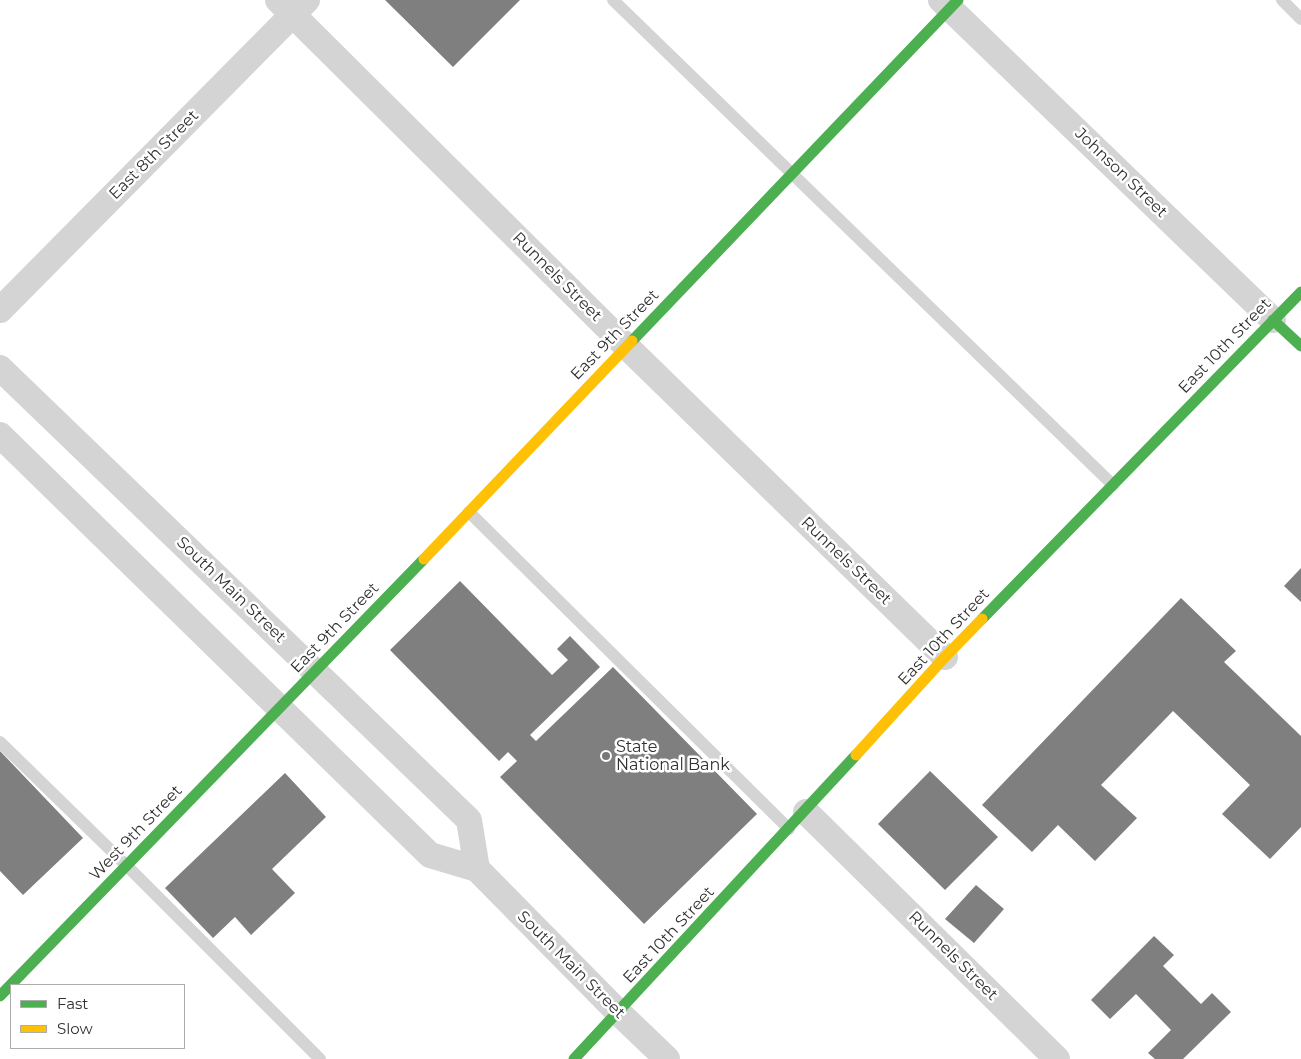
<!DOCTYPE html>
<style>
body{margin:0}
#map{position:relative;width:1301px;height:1059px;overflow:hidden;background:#fff;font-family:Montserrat,sans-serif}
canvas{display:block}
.legend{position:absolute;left:10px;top:984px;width:175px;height:65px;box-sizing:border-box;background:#fff;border:1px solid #acacac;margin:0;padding:6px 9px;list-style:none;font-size:15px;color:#303030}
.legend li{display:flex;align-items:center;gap:10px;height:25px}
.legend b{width:25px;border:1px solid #acacac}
</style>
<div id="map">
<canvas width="1301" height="1059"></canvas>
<ul class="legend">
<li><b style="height:6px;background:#4caf50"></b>Fast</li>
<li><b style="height:6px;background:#ffc107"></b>Slow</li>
</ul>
</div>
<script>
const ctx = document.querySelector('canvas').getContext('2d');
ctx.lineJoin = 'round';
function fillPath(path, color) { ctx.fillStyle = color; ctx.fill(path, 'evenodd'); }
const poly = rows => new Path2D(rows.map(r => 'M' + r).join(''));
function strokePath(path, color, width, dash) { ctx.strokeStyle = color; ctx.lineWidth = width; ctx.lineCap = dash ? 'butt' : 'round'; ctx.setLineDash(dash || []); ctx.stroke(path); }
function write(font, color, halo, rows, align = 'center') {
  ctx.font = font + ' Montserrat,sans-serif'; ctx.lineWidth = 5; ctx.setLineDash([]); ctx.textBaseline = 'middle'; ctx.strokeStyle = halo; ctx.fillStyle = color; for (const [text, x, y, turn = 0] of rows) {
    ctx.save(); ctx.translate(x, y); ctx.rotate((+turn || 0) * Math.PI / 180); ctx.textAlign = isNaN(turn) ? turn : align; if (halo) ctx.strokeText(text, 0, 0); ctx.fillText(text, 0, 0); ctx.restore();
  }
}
const building = poly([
 [385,0,520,0,453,67],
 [1301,568,1301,602,1284,586],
 [460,581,552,675,568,660,557,649,570,636,600,667,530,735,536,741,613,667,757,814,644,924,500,777,517,761,508,752,499,761,390,650],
 [1181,598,1236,651,1224,662,1301,736,1301,827,1270,859,1222,814,1250,785,1173,711,1101,785,1137,818,1095,861,1058,825,1032,852,982,805],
 [0,751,83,838,23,895,0,871],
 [930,771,998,837,945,890,878,824],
 [285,773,326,817,272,869,295,893,251,935,235,917,213,938,165,888],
 [976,885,1004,909,974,943,945,919],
 [1154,936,1174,955,1163,966,1201,1004,1212,993,1231,1012,1183,1059,1155,1059,1148,1053,1171,1030,1136,994,1110,1019,1091,1000]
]);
const lane = poly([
 [613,0,1113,485],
 [1282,0,1301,19],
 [469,512,789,829],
 [0,742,127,866,320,1059]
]);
const street = poly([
 [278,0,626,346,945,657],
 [941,0,1273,320],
 [0,310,307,0],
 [0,368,469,820,477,869],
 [0,435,430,855,477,869,619,1013,667,1059],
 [806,812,1057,1059]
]);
const fast = poly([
 [1273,320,1301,346],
 [632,341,958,0],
 [982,619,1301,292],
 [0,996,424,559],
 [574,1059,856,755]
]);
const slow = poly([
 [424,559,632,341],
 [856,755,945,657,982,619]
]);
const markers = [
 [606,756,5,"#787878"]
];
const streetNames = [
 ["East 8th Street",154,155,-45],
 ["Johnson Street",1121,173,44],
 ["Runnels Street",557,277,45],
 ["East 9th Street",615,335,-46],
 ["East 10th Street",1225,346,-46],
 ["Runnels Street",846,561,44],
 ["South Main Street",231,590,44],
 ["East 9th Street",335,628,-46],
 ["East 10th Street",944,637,-47],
 ["West 9th Street",136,833,-46],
 ["East 10th Street",669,935,-47],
 ["Runnels Street",953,956,45],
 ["South Main Street",571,965,45]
];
const poiNames = [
 ["State",616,747],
 ["National Bank",616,765]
];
fillPath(building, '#7f7f7f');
strokePath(lane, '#d4d4d4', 12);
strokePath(street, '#d4d4d4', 26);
strokePath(fast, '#4caf50', 11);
strokePath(slow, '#ffc107', 11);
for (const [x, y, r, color] of markers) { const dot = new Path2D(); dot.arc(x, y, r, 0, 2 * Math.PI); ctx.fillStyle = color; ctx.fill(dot); strokePath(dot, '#fff', 2); }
write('16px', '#303030', '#fff', streetNames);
write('16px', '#303030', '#fff', poiNames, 'left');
</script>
